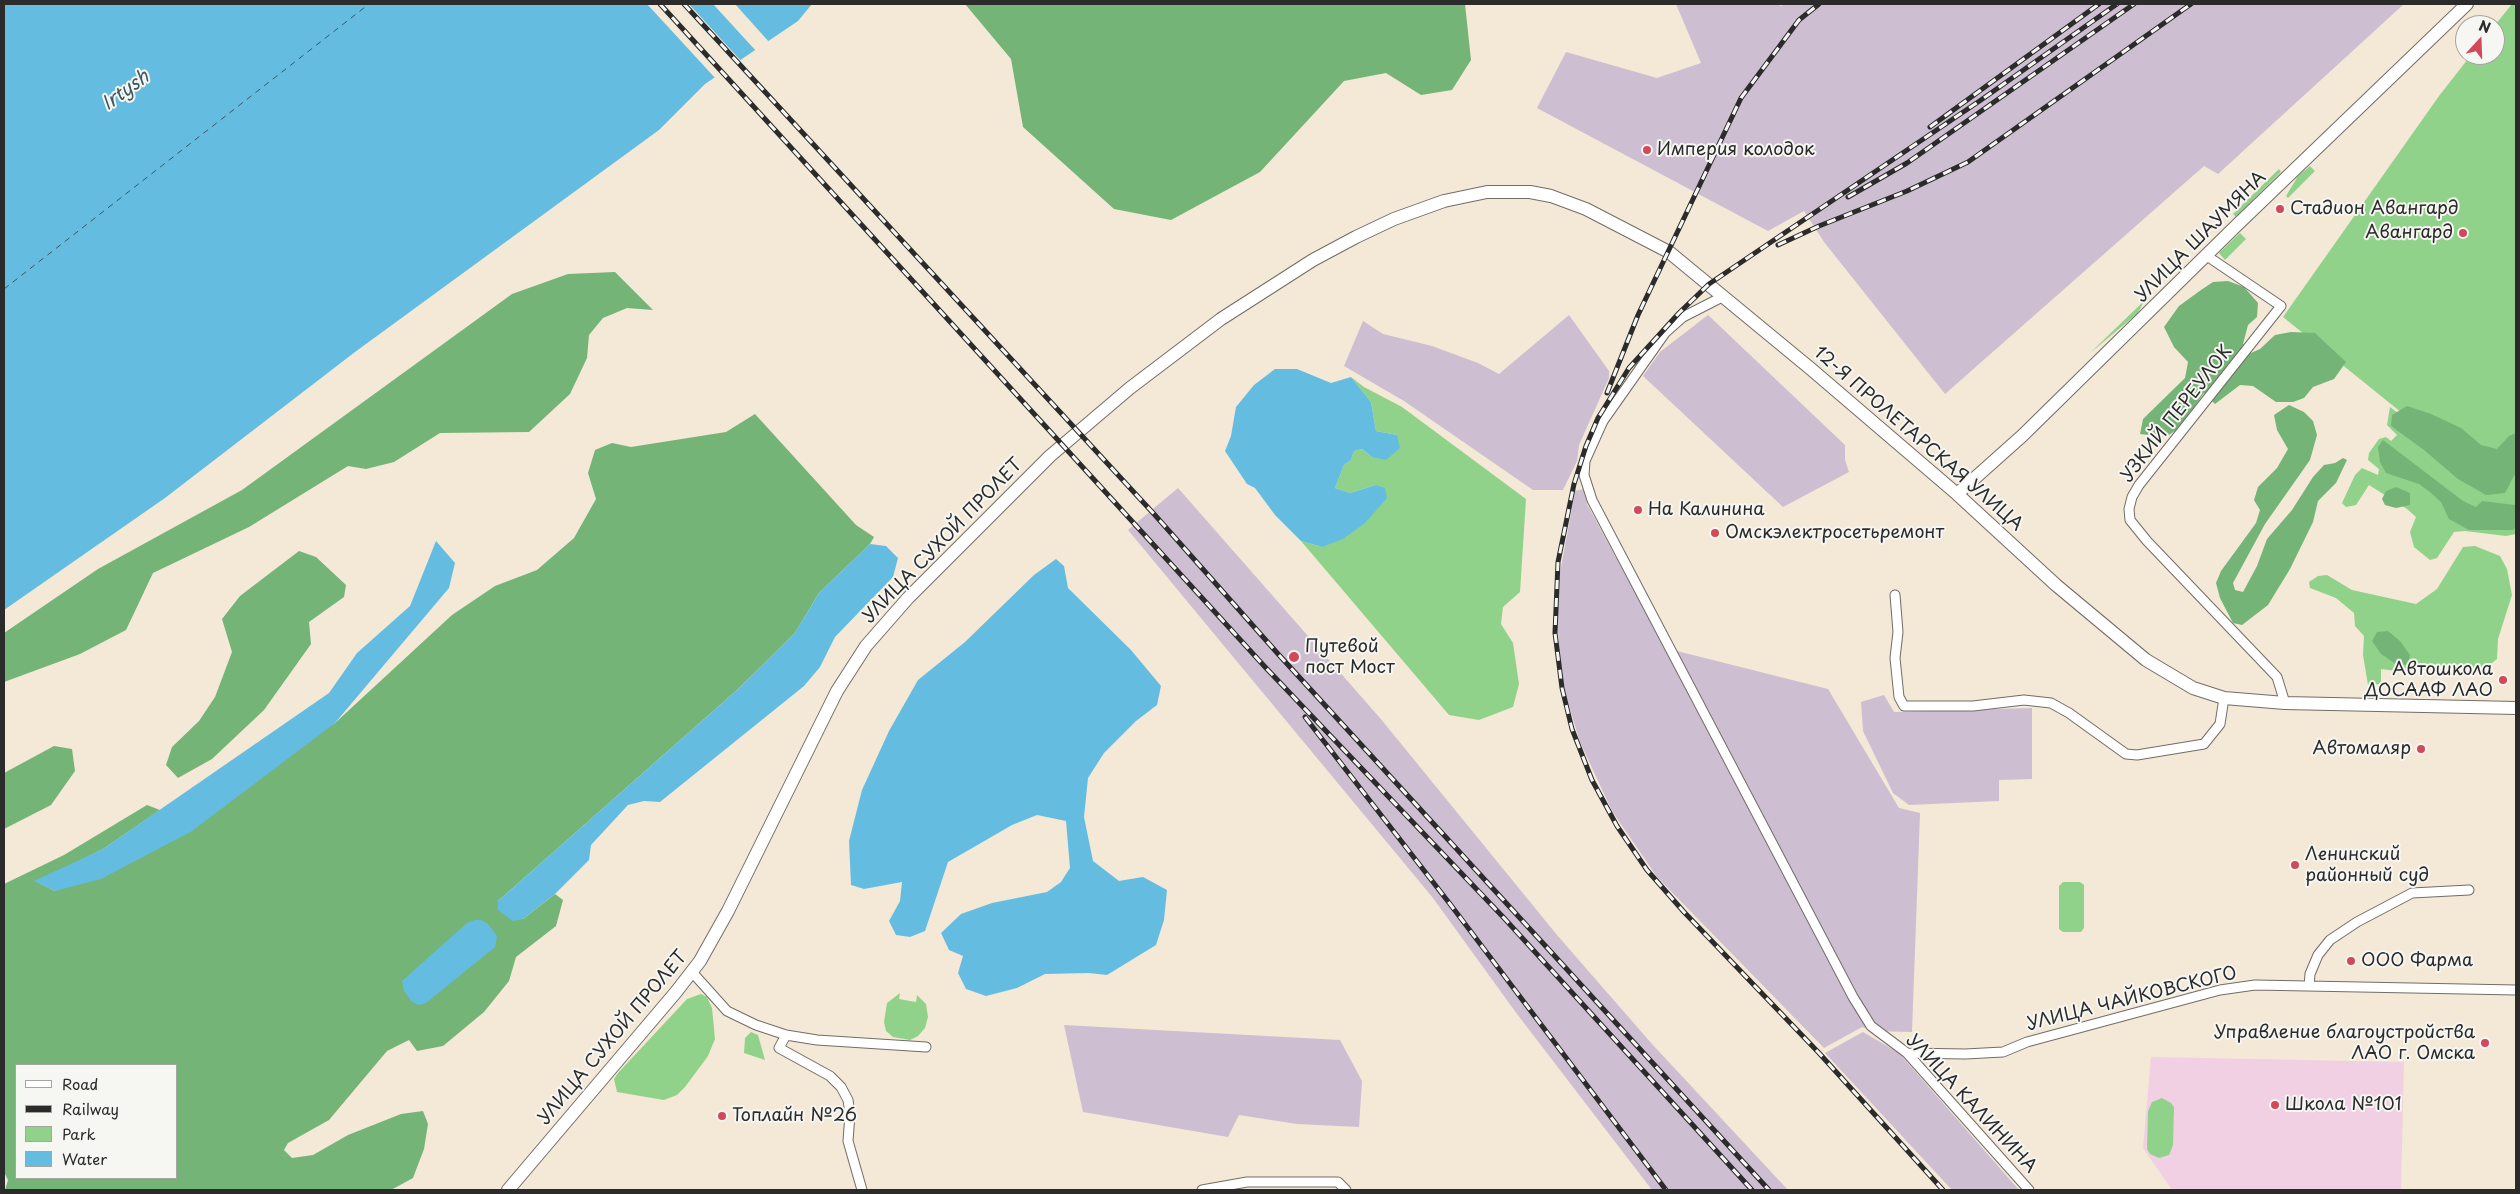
<!DOCTYPE html>
<meta charset="utf-8">
<style>
body{margin:0}
#map{position:relative;width:2520px;height:1194px;overflow:hidden;background:#f4e8d6;font-family:"Playpen Sans",sans-serif}
canvas{display:block}
.frame{position:absolute;inset:0;border:5px solid #2b2b2b;pointer-events:none}
.legend{position:absolute;left:15px;top:1064px;width:162px;height:115px;box-sizing:border-box;background:#f6f6f2;border:1px solid #a5a5a2;margin:0;padding:6px 9px;list-style:none;font-size:15px;color:#2b2b2b}
.legend li{display:flex;align-items:center;gap:10px;height:25px}
.legend b{width:25px;border:1px solid #a5a5a2}
.north{position:absolute;left:2455px;top:15px;width:50px;height:50px;box-sizing:border-box;background:#f6f6f2;border:1px solid #a5a5a2;border-radius:50%;rotate:20deg;font-size:14px;font-weight:700;line-height:20px;text-align:center;color:#2b2b2b}
.north::after{content:'';display:block;margin:auto;width:18px;height:22px;background:#d1495b;clip-path:polygon(50% 0,100% 100%,50% 72%,0 100%)}
</style>
<div id="map">
<canvas width="2520" height="1194"></canvas>
<div class="frame"></div>
<ul class="legend">
<li><b style="height:6px;background:#fff"></b>Road</li>
<li><b style="height:6px;background:#2b2b2b"></b>Railway</li>
<li><b style="height:14px;background:#91d28a"></b>Park</li>
<li><b style="height:14px;background:#64bde1"></b>Water</li>
</ul>
<div class="north">N</div>
</div>
<script>
const ctx = document.querySelector('canvas').getContext('2d');
ctx.lineJoin = 'round';
function fill(path, color) {
  ctx.fillStyle = color;
  ctx.fill(path, 'evenodd');
}
function poly(rows) {
  const path = new Path2D();
  for (const r of rows) {
    path.moveTo(r[0], r[1]);
    for (let i = 2; i < r.length; i += 2) path.lineTo(r[i], r[i + 1]);
  }
  return path;
}
function trace(path, color, width, dash) {
  ctx.strokeStyle = color;
  ctx.lineWidth = width;
  ctx.lineCap = dash ? 'butt' : 'round';
  ctx.setLineDash(dash || []);
  ctx.stroke(path);
}
function write(font, color, halo, rows, align = 'center') {
  ctx.font = font + ' "Playpen Sans",sans-serif';
  ctx.lineWidth = 4;
  ctx.setLineDash([]);
  ctx.textBaseline = 'middle';
  ctx.strokeStyle = halo;
  ctx.fillStyle = color;
  for (const [text, x, y, turn = 0] of rows) {
    ctx.save();
    ctx.translate(x, y);
    ctx.rotate((+turn || 0) * Math.PI / 180);
    ctx.textAlign = isNaN(turn) ? turn : align;
    if (halo) ctx.strokeText(text, 0, 0);
    ctx.fillText(text, 0, 0);
    ctx.restore();
  }
}
fill(poly([
 [2151,1057,2404,1062,2401,1190,2172,1190,2143,1148]
]), '#f1d0e3');
fill(poly([
 [1676,4,1777,4,1781,6,1784,4,2404,4,2218,174,2204,166,1945,394,1824,242,1804,211,1768,231,1537,108,1566,52,1657,78,1701,63],
 [1569,315,1609,371,1609,378,1579,445,1577,461,1563,490,1533,490,1404,401,1344,366,1363,321,1383,334,1432,346,1478,363,1499,374],
 [1708,315,1845,445,1845,460,1849,472,1783,507,1643,376,1660,352],
 [1178,488,1380,718,1557,935,1652,1044,1788,1190,1652,1190,1517,1014,1433,898,1128,530],
 [1584,489,1587,504,1665,648,1828,689,1899,808,1920,813,1912,1032,1874,1031,1862,1027,1824,1048,1657,877,1612,811,1580,742,1562,683,1557,620,1560,573,1575,491],
 [1884,695,1894,712,2032,708,2032,779,1999,780,1999,801,1909,805,1893,793,1863,731,1861,702],
 [1064,1025,1340,1040,1362,1081,1359,1127,1297,1124,1239,1115,1228,1137,1083,1112],
 [1863,1032,1899,1053,2019,1190,1952,1190,1825,1053]
]), '#cebed1');
fill(poly([
 [2512,4,2516,4,2516,534,2506,536,2465,531,2454,532,2437,558,2430,560,2414,547,2410,532,2416,517,2407,509,2369,485,2356,505,2346,507,2342,503,2355,475,2362,468,2378,475,2379,469,2368,460,2369,453,2379,439,2386,437,2391,441,2397,435,2387,425,2390,407,2469,467,2283,317,2439,96,2471,55,2495,55,2495,25],
 [2310,166,2315,171,2288,198,2286,196,2298,176],
 [2279,169,2281,172,2236,217,2233,214],
 [2240,233,2246,239,2225,260,2219,253],
 [2144,301,2138,313,2090,353],
 [1351,377,1364,387,1402,407,1526,499,1520,592,1503,607,1501,624,1513,643,1519,684,1513,707,1479,720,1449,715,1301,541,1322,547,1376,485,1350,493,1335,488,1344,465,1351,460,1354,451,1362,449,1372,457,1397,435,1376,431,1371,402],
 [2475,546,2500,556,2507,569,2512,595,2498,639,2497,659,2488,666,2465,669,2434,665,2416,667,2405,672,2381,669,2381,684,2368,685,2363,655,2364,636,2355,626,2354,613,2336,598,2310,588,2309,582,2318,576,2327,575,2352,590,2416,604,2437,589,2463,547],
 [2063,882,2080,882,2084,885,2084,928,2081,932,2063,932,2059,929,2059,886],
 [900,993,899,999,916,1002,917,995,926,1004,928,1017,925,1028,918,1036,910,1040,893,1037,886,1031,884,1022,887,1003],
 [701,994,707,997,712,1008,715,1039,708,1056,685,1087,677,1095,664,1100,617,1092,614,1079,618,1073,687,999],
 [751,1032,758,1035,765,1060,744,1053,745,1038],
 [2162,1098,2171,1103,2174,1107,2173,1145,2169,1155,2159,1158,2150,1154,2147,1149,2148,1111,2152,1102]
]), '#91d28a');
fill(poly([
 [965,4,1465,4,1471,60,1452,90,1421,95,1386,73,1344,81,1260,172,1171,220,1114,209,1023,127,1011,59],
 [615,272,653,310,627,308,603,318,589,335,587,358,570,394,529,432,440,433,394,462,366,469,348,466,249,527,153,573,126,630,80,654,4,682,4,633,98,569,242,490,512,294,568,274],
 [2228,281,2244,287,2258,303,2257,317,2248,325,2243,344,2251,353,2260,349,2275,335,2291,332,2315,333,2346,362,2334,379,2313,387,2304,398,2293,402,2276,402,2253,386,2240,385,2215,404,2204,393,2179,428,2166,437,2140,434,2143,419,2185,378,2188,362,2174,347,2164,327,2179,306,2201,290,2213,282],
 [2289,405,2304,412,2313,421,2317,435,2310,460,2265,524,2233,583,2235,590,2243,592,2257,566,2267,539,2292,510,2313,477,2324,465,2335,463,2343,458,2347,460,2336,483,2318,501,2313,522,2290,569,2268,605,2242,625,2233,623,2220,598,2216,583,2221,571,2256,523,2260,510,2254,500,2258,487,2277,468,2288,449,2277,430,2274,415],
 [2407,406,2431,414,2461,428,2481,445,2497,449,2509,436,2516,433,2516,472,2505,493,2486,495,2458,479,2424,450,2391,426,2392,415],
 [755,414,856,525,874,537,870,544,819,593,795,633,737,690,498,901,523,919,555,894,563,900,556,926,516,957,509,981,484,1012,443,1046,417,1051,409,1040,387,1051,329,1120,288,1143,284,1150,292,1158,313,1155,348,1135,401,1114,423,1111,428,1124,424,1149,413,1178,391,1190,5,1190,8,1180,4,1172,4,884,64,855,147,805,160,810,103,849,37,882,55,891,335,723,452,615,495,586,537,570,574,538,596,499,588,473,595,450,612,443,631,447,726,432],
 [16,1065,176,1065,176,1178,16,1178],
 [2383,440,2463,501,2476,507,2482,501,2515,505,2516,527,2513,530,2469,530,2449,519,2441,502,2430,492,2419,484,2386,473,2380,462,2378,447],
 [2396,487,2410,493,2410,505,2396,508,2385,505,2382,499,2386,491],
 [299,551,316,557,346,585,344,597,309,622,311,644,264,710,212,759,178,778,166,765,172,747,199,721,215,697,232,652,222,619,240,596],
 [2388,631,2400,641,2410,655,2408,665,2396,664,2381,654,2372,641,2377,632],
 [54,746,72,749,75,771,51,805,4,829,4,773]
]), '#74b476');
fill(poly([
 [4,4,812,4,798,21,705,84,659,130,355,352,165,498,4,610],
 [1275,369,1297,369,1331,383,1351,377,1371,402,1376,431,1397,435,1400,448,1386,460,1372,457,1362,449,1354,451,1351,460,1344,465,1335,488,1350,493,1376,485,1385,488,1387,498,1365,523,1343,539,1322,547,1301,541,1275,515,1255,488,1247,484,1225,451,1231,436,1236,407,1254,385],
 [436,541,455,563,449,588,335,723,192,831,101,879,55,891,34,881,103,849,329,693,357,653,410,606],
 [870,544,886,546,898,558,893,577,835,637,820,667,804,686,660,802,644,801,628,805,591,845,589,860,555,894,523,919,513,921,498,910,498,901,737,690,795,633,819,593],
 [1056,559,1064,566,1068,588,1131,650,1161,686,1157,705,1136,721,1104,753,1088,778,1084,817,1093,861,1119,881,1143,877,1167,890,1164,920,1156,945,1107,975,1089,973,1045,974,1017,988,986,996,966,989,958,973,963,956,949,950,941,933,961,914,992,903,1047,892,1061,882,1070,868,1066,821,1037,815,1012,825,948,862,925,931,910,937,896,935,889,921,900,901,902,882,864,889,851,885,849,841,862,790,889,731,918,680,965,642,1034,575],
 [475,920,481,920,488,924,497,936,495,947,426,1003,419,1005,412,1002,404,991,402,981,467,923]
]), '#64bde1');
fill(poly([
 [647,4,689,4,742,62,716,79],
 [713,4,735,4,770,43,757,52]
]), '#f4e8d6');
trace(poly([
 [4,289,369,4]
]), '#3c5762', 1, [6, 5]);
const minor = poly([
 [2207,256,2281,306,2139,485,2132,497,2129,509,2130,520,2147,541,2277,677,2285,703],
 [1724,296,1683,317,1665,333,1603,421,1585,461,1584,475,1592,500,1853,997,1871,1026,1907,1053,2029,1190],
 [1895,595,1898,632,1895,658,1899,697,1904,706,1973,706,2024,700,2051,703,2069,713,2126,754,2137,755,2204,744,2220,724,2224,698],
 [692,972,727,1011,756,1025,786,1035,817,1040,926,1047],
 [2309,986,2310,974,2318,955,2330,940,2357,922,2412,893,2469,890],
 [786,1035,779,1048,830,1076,841,1087,848,1100,850,1114,848,1141,862,1190],
 [1907,1053,1965,1054,2003,1052,2027,1042,2220,990,2255,985,2516,990],
 [1202,1190,1247,1182,1338,1182,1346,1190]
]);
const secondary = poly([
 [1957,494,2022,436,2237,225,2467,4],
 [508,1190,676,992,700,961,728,911,837,691,866,646,908,598,1050,456,1130,388,1221,319,1313,260,1356,237,1394,219,1444,201,1487,192,1530,192,1551,196,1586,209,1669,252,1811,369,1957,494,2056,585,2146,660,2193,688,2224,698,2285,703,2516,708]
]);
trace(minor, '#716d67', 11);
trace(secondary, '#716d67', 14);
trace(minor, '#fff', 9);
trace(secondary, '#fff', 12);
const rail = poly([
 [660,4,1266,668,1504,918,1752,1190],
 [684,4,1154,514,1279,655,1769,1190],
 [1930,127,2099,4],
 [1848,197,1907,163,2134,4],
 [1778,245,1819,226,1907,191,1968,162,2191,4],
 [1607,393,1638,315,1741,98,1799,20,1819,4],
 [1305,717,1450,904,1666,1190],
 [1943,1190,1819,1053,1684,912,1647,870,1617,826,1592,780,1572,729,1562,688,1555,633,1558,562,1574,484,1586,446,1598,418,1629,368,1679,313,1709,284,1981,100,2117,4]
]);
trace(rail, '#2b2b2b', 5);
trace(rail, '#f6f6f2', 3, [9]);
for (const [x, y, r, color] of [
 [1647,150,5,"#d1495b"],
 [2280,209,5,"#d1495b"],
 [2463,233,5,"#d1495b"],
 [1638,510,5,"#d1495b"],
 [1715,533,5,"#d1495b"],
 [1294,657,6,"#d1495b"],
 [2503,680,5,"#d1495b"],
 [2421,749,5,"#d1495b"],
 [2295,865,5,"#d1495b"],
 [2351,961,5,"#d1495b"],
 [2485,1043,5,"#d1495b"],
 [2275,1105,5,"#d1495b"],
 [722,1116,5,"#d1495b"]
]) {
  const dot = new Path2D();
  dot.arc(x, y, r, 0, 2 * Math.PI);
  ctx.fillStyle = color;
  ctx.fill(dot);
  trace(dot, '#f6f6f2', 2);
}
write('18px', '#2b2b2b', '#f6f6f2', [
 ["Империя колодок",1657,150],
 ["Стадион Авангард",2290,209],
 ["Авангард",2453,233,"right"],
 ["На Калинина",1648,510],
 ["Омскэлектросетьремонт",1725,533],
 ["Путевой",1305,647],
 ["пост Мост",1305,668],
 ["Автошкола",2493,670,"right"],
 ["ДОСААФ ЛАО",2493,691,"right"],
 ["Автомаляр",2411,749,"right"],
 ["Ленинский",2305,855],
 ["районный суд",2305,876],
 ["ООО Фарма",2361,961],
 ["Управление благоустройства",2475,1033,"right"],
 ["ЛАО г. Омска",2475,1054,"right"],
 ["Школа №101",2285,1105],
 ["Топлайн №26",732,1116]
], 'left');
write('18px', '#2b2b2b', '#f6f6f2', [
 ["УЛИЦА ШАУМЯНА",2201,237,-45],
 ["УЗКИЙ ПЕРЕУЛОК",2177,414,-52],
 ["12-Я ПРОЛЕТАРСКАЯ УЛИЦА",1918,439,41],
 ["УЛИЦА СУХОЙ ПРОЛЕТ",943,541,-46],
 ["УЛИЦА ЧАЙКОВСКОГО",2132,999,-14],
 ["УЛИЦА СУХОЙ ПРОЛЕТ",613,1038,-50],
 ["УЛИЦА КАЛИНИНА",1971,1104,47]
]);
write('italic 19px', '#3c5762', '#f6f6f2', [
 ["Irtysh",126,91,-36]
]);
</script>
